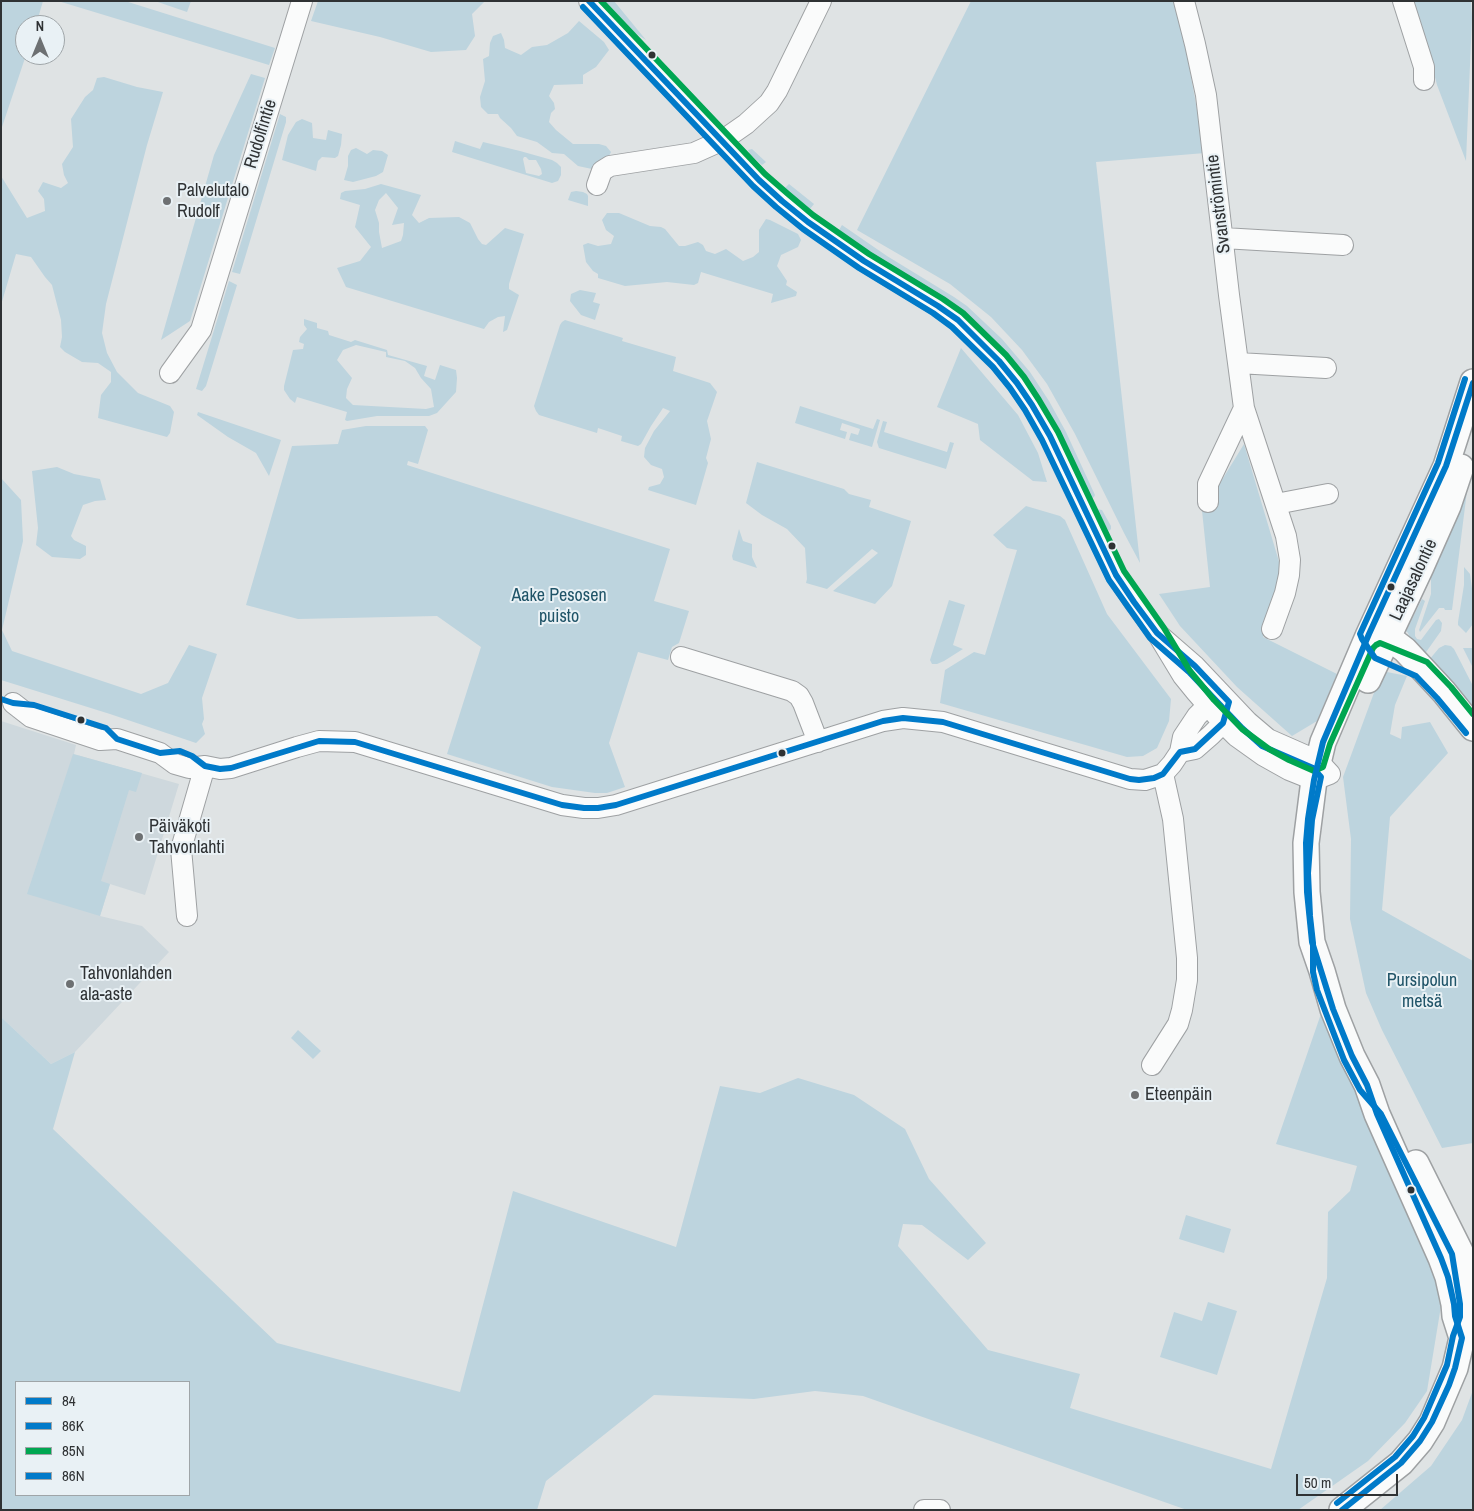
<!DOCTYPE html>
<meta charset="utf-8">
<style>
body{margin:0}
#map{position:relative;width:1474px;height:1511px;overflow:hidden;background:#dfe3e4;font-family:"Archivo Narrow",sans-serif}
canvas{display:block}
.frame{position:absolute;inset:0;border:2px solid #2f3234;pointer-events:none}
.legend{position:absolute;left:15px;top:1381px;width:175px;height:115px;box-sizing:border-box;background:#e9f1f5;border:1px solid #9fa5a8;margin:0;padding:6px 9px;list-style:none;font-size:15px;color:#2f3234}
.legend li{display:flex;align-items:center;gap:10px;height:25px}
.legend b{width:25px;border:1px solid #9fa5a8}
.north{position:absolute;left:15px;top:15px;width:50px;height:50px;box-sizing:border-box;background:#e9f1f5;border:1px solid #9fa5a8;border-radius:50%;rotate:0deg;font-size:14px;font-weight:700;line-height:20px;text-align:center;color:#2f3234}
.north::after{content:'';display:block;margin:auto;width:18px;height:22px;background:#6d7072;clip-path:polygon(50% 0,100% 100%,50% 72%,0 100%)}
.scale{position:absolute;left:1296px;top:1474px;width:102px;height:22px;box-sizing:border-box;border:2px solid #2f3234;border-top:0;padding-left:6px;font-size:15px;line-height:18px;white-space:nowrap;color:#2f3234;-webkit-text-stroke:4px #e9f1f5;paint-order:stroke}
</style>
<div id="map">
<canvas width="1474" height="1511"></canvas>
<div class="frame"></div>
<ul class="legend">
<li><b style="height:6px;background:#007ac9"></b>84</li>
<li><b style="height:6px;background:#007ac9"></b>86K</li>
<li><b style="height:6px;background:#00a651"></b>85N</li>
<li><b style="height:6px;background:#007ac9"></b>86N</li>
</ul>
<div class="north">N</div>
<div class="scale">50 m</div>
</div>
<script>
const ctx = document.querySelector('canvas').getContext('2d');
ctx.lineJoin = 'round';
function fill(path, color) {
  ctx.fillStyle = color;
  ctx.fill(path, 'evenodd');
}
function poly(rows) {
  const path = new Path2D();
  for (const r of rows) {
    path.moveTo(r[0], r[1]);
    for (let i = 2; i < r.length; i += 2) path.lineTo(r[i], r[i + 1]);
  }
  return path;
}
function trace(path, color, width, dash) {
  ctx.strokeStyle = color;
  ctx.lineWidth = width;
  ctx.lineCap = dash ? 'butt' : 'round';
  ctx.setLineDash(dash || []);
  ctx.stroke(path);
}
function write(font, color, halo, rows, align = 'center') {
  ctx.font = font + ' "Archivo Narrow",sans-serif';
  ctx.lineWidth = 4;
  ctx.setLineDash([]);
  ctx.textBaseline = 'middle';
  ctx.strokeStyle = halo;
  ctx.fillStyle = color;
  for (const [text, x, y, turn = 0] of rows) {
    ctx.save();
    ctx.translate(x, y);
    ctx.rotate((+turn || 0) * Math.PI / 180);
    ctx.textAlign = isNaN(turn) ? turn : align;
    if (halo) ctx.strokeText(text, 0, 0);
    ctx.fillText(text, 0, 0);
    ctx.restore();
  }
}
fill(poly([
 [1,721,76,745,74,754,179,784,145,895,110,884,100,916,142,926,169,952,75,1052,51,1064,1,1017]
]), '#ced8dd');
fill(poly([
 [1,1,43,1,36,25,25,25,26,55,1,130],
 [58,1,125,1,275,48,269,65],
 [155,1,191,1,187,12],
 [318,1,485,1,472,14,475,36,466,50,431,52,380,37,311,21],
 [605,1,614,1,646,40,635,33],
 [971,1,1177,1,1205,153,1096,162,1140,563,1124,533,1075,434,1047,384,1022,350,991,317,950,284,857,230],
 [1414,1,1471,1,1472,17,1466,161,1437,85,1423,30],
 [579,21,604,42,609,50,596,67,583,75,583,84,554,85,549,96,554,103,555,109,551,113,549,122,556,130,573,144,599,144,606,146,611,152,609,156,601,159,592,169,578,166,564,154,552,153,537,142,517,136,511,128,500,118,498,114,488,114,481,107,480,97,485,81,483,59,489,56,490,43,493,36,501,33,504,40,505,48,521,55,532,47,547,45,568,33],
 [251,74,265,78,190,321,161,340,214,155],
 [104,77,137,87,163,92,147,145,106,304,102,333,107,353,117,372,138,393,170,406,174,412,170,433,167,437,98,418,101,395,111,382,111,372,98,363,82,362,65,352,60,347,62,337,61,320,52,285,45,277,31,257,16,254,1,305,1,176,27,218,45,211,44,199,38,191,43,182,61,188,68,183,64,175,62,164,73,147,71,119,85,97,93,90,97,78],
 [280,114,286,117,286,122,240,274,232,272],
 [302,119,312,123,313,138,326,140,328,130,342,134,341,145,338,156,335,158,322,157,318,161,316,171,282,160,288,135,296,122],
 [455,141,480,149,483,142,520,151,552,160,557,163,561,167,561,175,558,181,552,183,452,152],
 [524,157,526,157,529,160,536,160,541,169,542,174,539,176,526,173,523,159],
 [356,148,367,154,373,150,382,151,388,155,383,172,376,176,353,182,344,180,348,166,348,156,351,150],
 [752,149,766,162,762,165,750,154,748,150],
 [381,184,421,195,412,215,419,223,429,218,459,217,470,223,478,239,482,244,486,245,505,228,524,234,509,284,509,289,519,295,507,330,503,332,505,316,498,317,489,322,484,329,346,287,337,268,360,261,371,247,355,227,360,205,340,199,341,193,345,191,365,189],
 [386,193,398,208,392,225,404,223,403,235,401,241,382,248,379,232,379,223,375,210,379,200],
 [789,184,814,204,810,209,785,188],
 [576,191,583,192,587,194,588,196,588,206,568,200,571,192],
 [607,213,619,213,650,226,661,227,665,229,679,246,685,246,698,242,703,245,706,251,715,254,726,249,743,261,753,257,759,252,759,230,766,219,770,220,798,234,801,240,798,247,781,255,777,266,787,281,786,285,797,292,796,296,771,303,773,294,701,272,698,283,694,285,667,282,625,286,598,278,598,274,593,271,586,262,583,245,588,243,598,246,611,244,614,236,606,230,602,220],
 [842,225,887,256,954,297,967,306,1002,339,1030,372,1049,401,1066,432,1095,495,1094,497,1091,499,1044,403,1025,376,995,341,965,313,951,301,881,260,839,230],
 [229,281,237,285,206,386,202,391,196,389],
 [580,290,596,293,593,302,600,304,595,320,581,315,570,301,571,294],
 [304,319,317,323,317,328,328,331,329,335,351,342,355,340,387,350,388,355,427,366,424,376,435,380,440,365,456,370,457,378,456,392,437,413,429,416,377,416,347,421,345,420,347,412,297,397,295,403,290,399,284,390,284,386,293,350,303,349,304,344,299,342,300,337,307,329,304,325],
 [356,345,386,352,386,357,405,361,415,368,421,378,431,389,434,407,426,409,353,405,346,398,347,389,352,378,337,360,343,350],
 [565,320,623,338,622,341,676,357,673,371,710,383,717,392,707,421,711,439,706,458,708,463,696,505,648,490,649,487,660,484,664,477,662,469,651,465,644,457,645,448,654,431,670,411,663,408,651,426,641,444,638,446,621,441,622,436,598,428,597,433,539,415,536,411,534,406,560,325,562,322],
 [961,348,1018,415,1038,453,1047,482,1033,481,980,440,978,424,937,407],
 [800,406,873,429,877,419,880,420,872,447,849,440,851,433,858,435,860,429,842,423,840,430,847,432,845,439,795,423],
 [198,412,281,440,269,476,256,453,228,437,197,415],
 [883,421,887,422,884,432,947,452,950,442,954,443,946,469,879,448,877,442],
 [366,426,425,426,428,430,418,464,408,461,407,465,670,549,654,601,689,611,679,643,672,647,668,660,638,652,609,743,625,787,607,793,595,793,552,787,447,754,481,647,437,616,298,619,246,605,292,446,338,444,342,430],
 [1244,444,1280,565,1276,593,1263,637,1337,674,1317,721,1292,736,1237,687,1180,626,1159,594,1210,587,1201,501,1214,493],
 [757,462,844,489,849,494,871,500,869,507,911,521,892,586,875,604,833,591,878,553,872,549,827,589,806,583,807,579,805,548,787,529,762,515,746,503],
 [57,467,74,474,100,479,106,500,95,501,83,505,71,536,74,540,86,546,86,555,80,559,52,557,36,545,38,528,32,471],
 [1,478,21,500,23,541,2,630,12,651,141,694,168,683,189,645,217,654,202,698,204,719,202,724,205,734,196,743,110,714,1,680],
 [1468,483,1452,610,1445,610,1444,608,1439,608,1420,632,1419,630,1431,594,1431,575],
 [1026,506,1060,516,1065,520,1107,614,1171,699,1169,721,1157,748,1143,756,1127,757,940,703,945,670,974,652,985,655,1017,550,1007,548,993,535],
 [1096,509,1102,510,1111,526,1111,529,1109,531,1104,525],
 [739,529,743,541,752,544,752,557,757,568,733,560,732,556],
 [1464,567,1470,574,1473,596,1473,624,1466,633,1458,625,1458,622,1464,585],
 [1422,599,1425,601,1415,629,1415,636,1417,639,1421,640,1436,620,1439,619,1442,623,1441,631,1424,655,1413,645,1408,633,1406,631],
 [949,600,965,605,953,645,963,649,944,661,937,664,932,664,930,660],
 [1445,645,1451,646,1454,649,1473,686,1473,708,1429,660,1439,648],
 [1463,648,1473,648,1473,668],
 [1382,671,1407,676,1395,705,1390,734,1401,739,1402,727,1430,722,1448,753,1390,817,1382,910,1473,961,1473,1143,1442,1148,1382,1030,1366,993,1350,919,1351,839,1343,777],
 [73,754,142,773,136,792,129,790,101,881,110,884,100,916,27,894],
 [1323,1008,1391,1178,1408,1217,1419,1232,1432,1262,1441,1306,1427,1391,1405,1423,1368,1461,1298,1510,1187,1510,863,1396,815,1391,754,1399,654,1395,546,1481,537,1510,1,1510,1,1017,51,1064,75,1052,53,1129,277,1343,460,1392,513,1191,676,1247,720,1086,760,1093,798,1078,854,1095,905,1129,929,1179,986,1243,968,1260,922,1225,903,1224,898,1246,988,1350,1080,1374,1070,1408,1271,1469,1327,1278,1328,1212,1350,1191,1357,1166,1276,1144],
 [16,1382,189,1382,189,1495,16,1495],
 [298,1030,321,1051,313,1059,291,1038],
 [1186,1215,1231,1229,1224,1253,1179,1239],
 [1208,1302,1237,1311,1217,1375,1160,1357,1174,1312,1202,1321],
 [1473,1390,1473,1510,1380,1510,1431,1466,1462,1420]
]), '#bdd4de');
const minor = poly([
 [589,1,759,180,782,201,808,222,864,261,938,306,958,320,999,361,1017,383,1032,405,1050,436,1116,575,1134,602,1157,633,1183,676,1196,692,1223,723,1236,736,1264,756,1289,770,1314,780,1330,774,1318,761,1268,739,1248,722,1195,666,1157,633],
 [1184,1,1195,44,1206,95,1229,295,1244,408,1286,536,1290,560,1289,575,1285,593,1272,629],
 [1403,1,1424,67,1424,80],
 [597,185,602,171,610,166,694,153,723,140,746,124,769,103,777,91,821,1],
 [1223,238,1343,245],
 [1238,363,1326,368],
 [170,373,201,330,302,1],
 [1208,502,1208,484,1244,408],
 [1276,504,1328,494],
 [681,657,792,691,799,696,803,703,818,742],
 [13,703,31,717,100,740,117,739,160,753,175,764,189,768,205,766,220,769,231,768,297,747,319,741,355,742,562,805,584,808,598,808,616,805,883,721,903,718,943,722,1130,779,1145,780,1163,774,1172,764,1180,752,1183,737,1197,716,1207,706,1219,703],
 [1180,752,1195,749,1211,735,1223,723,1226,711],
 [187,916,181,849,205,766],
 [1152,1065,1178,1024,1182,1010,1187,980,1187,958,1173,819,1163,774],
 [924,1510,940,1510]
]);
const major = poly([
 [1372,635,1388,637,1405,650,1444,692,1473,728],
 [1368,680,1421,567,1448,506,1461,467],
 [1462,1338,1455,1316,1454,1304,1448,1277,1441,1258,1377,1114,1367,1085,1352,1056,1333,1009,1322,971,1312,942,1307,892,1306,843,1314,780,1323,742,1369,634,1446,466,1473,382],
 [1342,1510,1401,1463,1420,1441,1432,1422,1455,1368,1462,1338,1469,1319,1469,1296,1460,1251,1416,1163]
]);
trace(minor, '#9ea1a3', 22);
trace(major, '#9ea1a3', 28);
trace(minor, '#fafbfb', 20);
trace(major, '#fafbfb', 25);
trace(poly([
 [1,699,13,703,34,705,106,728,117,739,160,753,180,751,192,756,205,766,220,769,231,768,319,741,355,742,562,805,584,808,598,808,616,805,883,721,903,718,943,722,1130,779,1139,780,1154,778,1163,774,1180,752,1195,749,1223,723,1229,702,1195,666,1157,633,1134,602,1116,575,1050,436,1032,405,1017,383,999,361,958,320,938,306,864,261,808,222,782,201,759,180,589,1]
]), '#007ac9', 6);
trace(poly([
 [583,7,753,186,776,207,803,229,859,268,933,313,952,327,993,367,1010,388,1025,410,1042,440,1109,580,1150,638,1189,672,1242,728,1262,746,1313,768,1321,777,1312,820,1308,873,1310,916,1313,943,1313,972,1317,990,1344,1060,1360,1090,1381,1114,1452,1254,1460,1304,1460,1317,1453,1336,1447,1365,1424,1418,1413,1436,1395,1457,1337,1503]
]), '#007ac9', 6);
trace(poly([
 [601,1,765,174,788,194,813,215,869,254,943,299,963,313,1006,355,1024,377,1039,400,1058,432,1124,571,1164,628,1190,671,1214,700,1242,729,1269,749,1289,760,1314,771,1323,767,1330,744,1373,648,1376,645,1380,643,1427,662,1451,687,1473,714]
]), '#00a651', 6);
trace(poly([
 [1342,1510,1401,1463,1420,1441,1432,1422,1449,1385,1455,1368,1462,1338,1455,1316,1454,1304,1448,1277,1441,1258,1377,1114,1367,1085,1352,1056,1333,1009,1312,942,1307,892,1306,843,1308,819,1314,780,1323,742,1369,634,1446,466,1473,383]
]), '#007ac9', 6);
trace(poly([
 [1465,379,1438,463,1360,634,1362,639,1375,658,1416,676,1437,698,1466,733]
]), '#007ac9', 6);
for (const [x, y, r, color] of [
 [652,55,4.5,"#2f3234"],
 [167,201,5,"#6d7072"],
 [1112,546,4.5,"#2f3234"],
 [1391,587,4.5,"#2f3234"],
 [81,720,4.5,"#2f3234"],
 [782,753,4.5,"#2f3234"],
 [139,837,5,"#6d7072"],
 [70,984,5,"#6d7072"],
 [1135,1095,5,"#6d7072"],
 [1411,1190,4.5,"#2f3234"]
]) {
  const dot = new Path2D();
  dot.arc(x, y, r, 0, 2 * Math.PI);
  ctx.fillStyle = color;
  ctx.fill(dot);
  trace(dot, '#e9f1f5', 2);
}
write('18px', '#2f3234', '#e9f1f5', [
 ["Rudolfintie",261,134,-73],
 ["Svanströmintie",1219,204,-97],
 ["Laajasalontie",1414,580,-65]
]);
write('18px', '#2f3234', '#e9f1f5', [
 ["Palvelutalo",177,191],
 ["Rudolf",177,212],
 ["Päiväkoti",149,827],
 ["Tahvonlahti",149,848],
 ["Tahvonlahden",80,974],
 ["ala-aste",80,995],
 ["Eteenpäin",1145,1095]
], 'left');
write('18px', '#205468', '#e9f1f5', [
 ["Aake Pesosen",559,596],
 ["puisto",559,617],
 ["Pursipolun",1422,981],
 ["metsä",1422,1002]
]);
</script>
